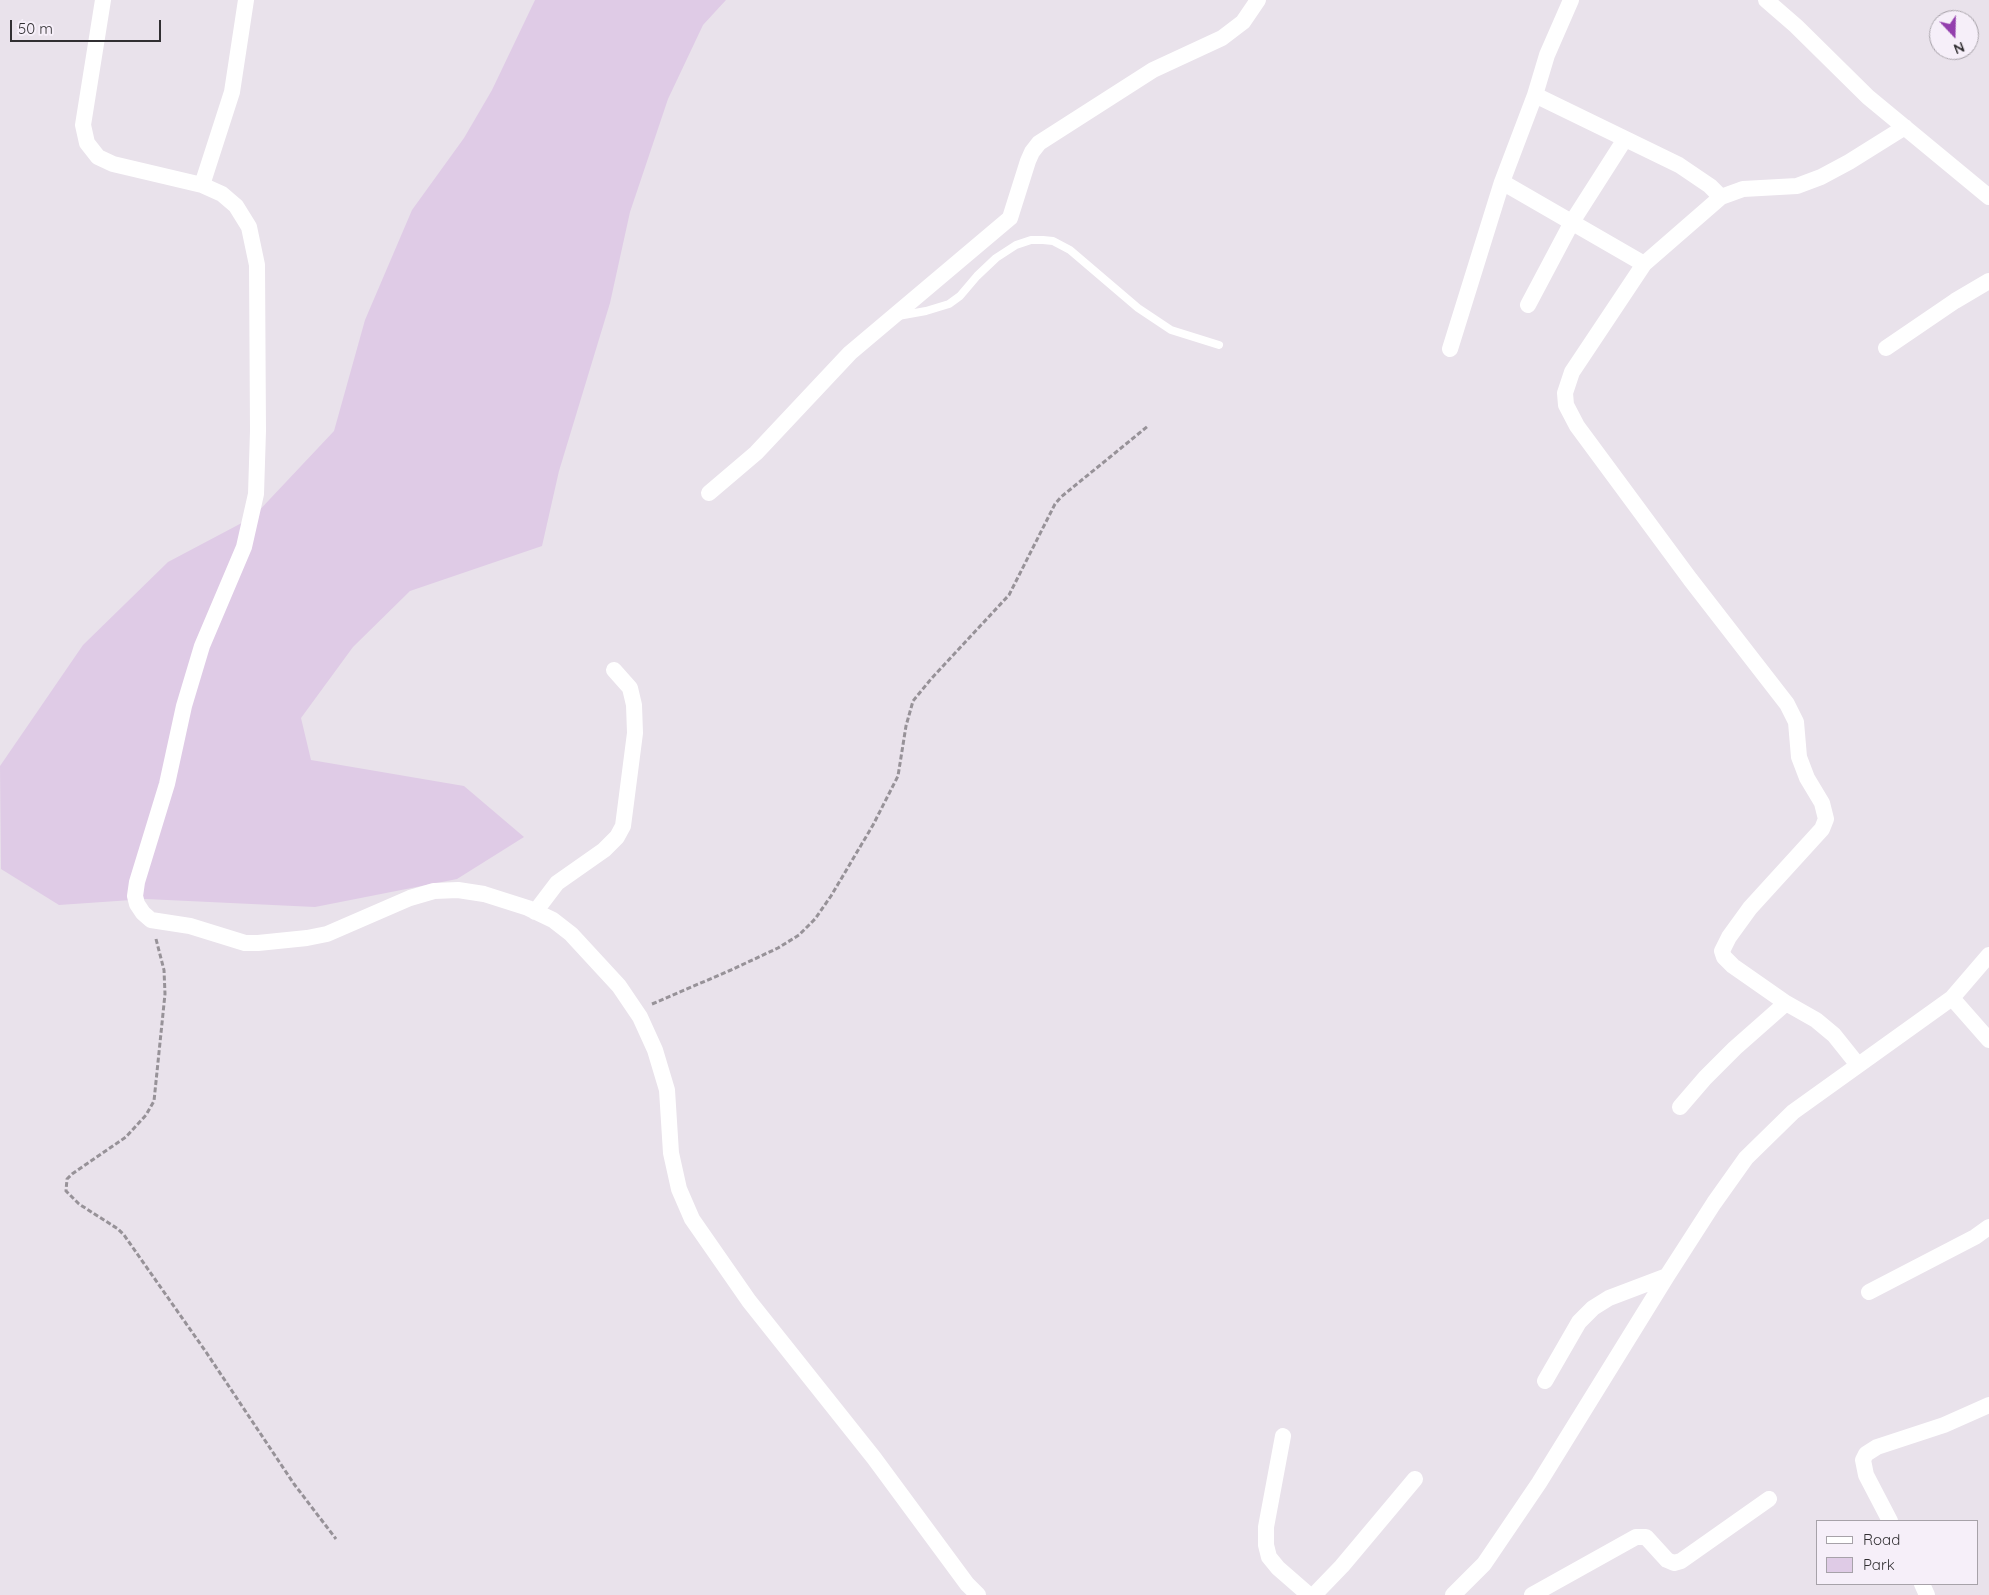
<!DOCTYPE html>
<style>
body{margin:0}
#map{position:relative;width:1989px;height:1595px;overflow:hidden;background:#e9e2eb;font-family:Quicksand,sans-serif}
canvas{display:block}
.legend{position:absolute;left:1816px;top:1520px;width:162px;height:65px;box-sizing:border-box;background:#f6eff9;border:1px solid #a7a2a9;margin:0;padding:6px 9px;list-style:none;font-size:15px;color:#312f32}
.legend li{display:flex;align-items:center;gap:10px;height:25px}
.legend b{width:25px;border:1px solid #a7a2a9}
.north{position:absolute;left:1929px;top:10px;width:50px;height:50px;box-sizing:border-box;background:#f6eff9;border:1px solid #a7a2a9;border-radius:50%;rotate:159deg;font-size:14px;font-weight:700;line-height:20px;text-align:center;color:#312f32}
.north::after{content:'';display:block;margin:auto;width:18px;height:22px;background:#933fad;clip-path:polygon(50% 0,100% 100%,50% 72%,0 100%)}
.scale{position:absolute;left:10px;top:20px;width:151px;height:22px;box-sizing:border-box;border:2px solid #312f32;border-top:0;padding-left:6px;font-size:15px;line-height:18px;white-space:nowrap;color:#312f32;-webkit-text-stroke:4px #f6eff9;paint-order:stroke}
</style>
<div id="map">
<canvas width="1989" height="1595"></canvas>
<ul class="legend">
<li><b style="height:6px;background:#fff"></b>Road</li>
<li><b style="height:14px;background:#dfcbe6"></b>Park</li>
</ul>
<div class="north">N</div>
<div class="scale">50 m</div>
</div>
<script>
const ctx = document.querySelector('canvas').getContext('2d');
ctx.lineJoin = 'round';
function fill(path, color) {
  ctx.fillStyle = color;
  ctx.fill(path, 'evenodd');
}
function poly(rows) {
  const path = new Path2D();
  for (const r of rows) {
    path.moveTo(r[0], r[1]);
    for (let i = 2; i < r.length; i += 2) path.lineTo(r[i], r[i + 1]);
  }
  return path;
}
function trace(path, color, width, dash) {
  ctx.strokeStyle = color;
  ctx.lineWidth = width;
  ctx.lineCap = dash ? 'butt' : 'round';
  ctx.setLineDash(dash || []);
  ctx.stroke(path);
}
fill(poly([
 [535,0,726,0,703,25,668,99,630,212,610,303,559,471,542,546,410,591,353,647,301,718,311,760,464,786,524,837,457,879,315,907,146,899,59,905,1,869,0,766,83,645,168,562,253,517,334,431,365,320,412,210,464,138,492,90]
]), '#dfcbe6');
trace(poly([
 [156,939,164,970,165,994,154,1101,146,1115,126,1137,72,1174,67,1179,66,1191,79,1204,118,1229,124,1235,206,1352,294,1484,336,1539],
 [652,1004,731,970,778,948,799,935,815,919,831,896,873,825,898,776,906,726,913,701,931,679,1009,595,1055,504,1061,497,1148,426]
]), '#979298', 3, [5, 2.5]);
trace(poly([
 [898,316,926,311,949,304,960,296,977,276,996,258,1016,245,1031,240,1043,240,1053,241,1070,250,1138,308,1171,330,1219,345]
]), '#fff', 8);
trace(poly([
 [103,0,83,125,87,143,98,157,113,164,202,185,222,194,236,206,249,227,257,265,258,431,256,494,244,547,202,646,184,706,167,784,137,882,135,896,137,904,143,913,151,920,190,926,245,943,258,943,307,938,327,934,410,898,434,891,458,890,484,894,528,908,553,920,571,934,619,986,640,1017,655,1050,667,1090,671,1153,679,1189,692,1219,749,1301,874,1458,967,1584,978,1595],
 [1766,0,1796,26,1868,97,1989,197],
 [1535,95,1679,165,1710,186,1721,197],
 [1502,182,1644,264],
 [202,185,232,92,246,0],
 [1528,305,1572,222,1625,139],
 [1886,348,1955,301,1989,281],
 [1450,349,1502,182,1535,95,1547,55,1571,0],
 [709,493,756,453,850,353,1010,218,1028,161,1032,152,1039,143,1153,70,1222,38,1243,22,1258,0],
 [535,912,557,883,604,850,617,837,623,826,635,733,634,705,630,688,614,670],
 [1952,998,1989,1040],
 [1858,1065,1834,1035,1816,1020,1786,1003,1733,966,1724,957,1722,951,1729,937,1750,908,1822,829,1826,819,1822,803,1807,778,1799,757,1796,722,1787,704,1690,579,1577,426,1566,405,1565,393,1572,372,1644,264,1721,197,1743,189,1797,186,1821,177,1849,162,1905,127],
 [1680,1107,1705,1078,1735,1048,1786,1003],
 [1869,1292,1975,1237,1989,1227],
 [1545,1381,1579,1322,1593,1308,1609,1298,1667,1276],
 [1283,1436,1266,1527,1266,1545,1269,1557,1278,1568,1309,1595],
 [1890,1521,1866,1475,1863,1460,1866,1454,1877,1447,1944,1425,1989,1405],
 [1922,1584,1927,1595],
 [1314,1595,1342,1566,1415,1479],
 [1453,1595,1484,1564,1539,1483,1667,1276,1714,1203,1746,1158,1793,1112,1952,998,1989,955],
 [1532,1595,1636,1537,1646,1537,1667,1560,1674,1563,1681,1561,1769,1499]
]), '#fff', 16);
</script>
